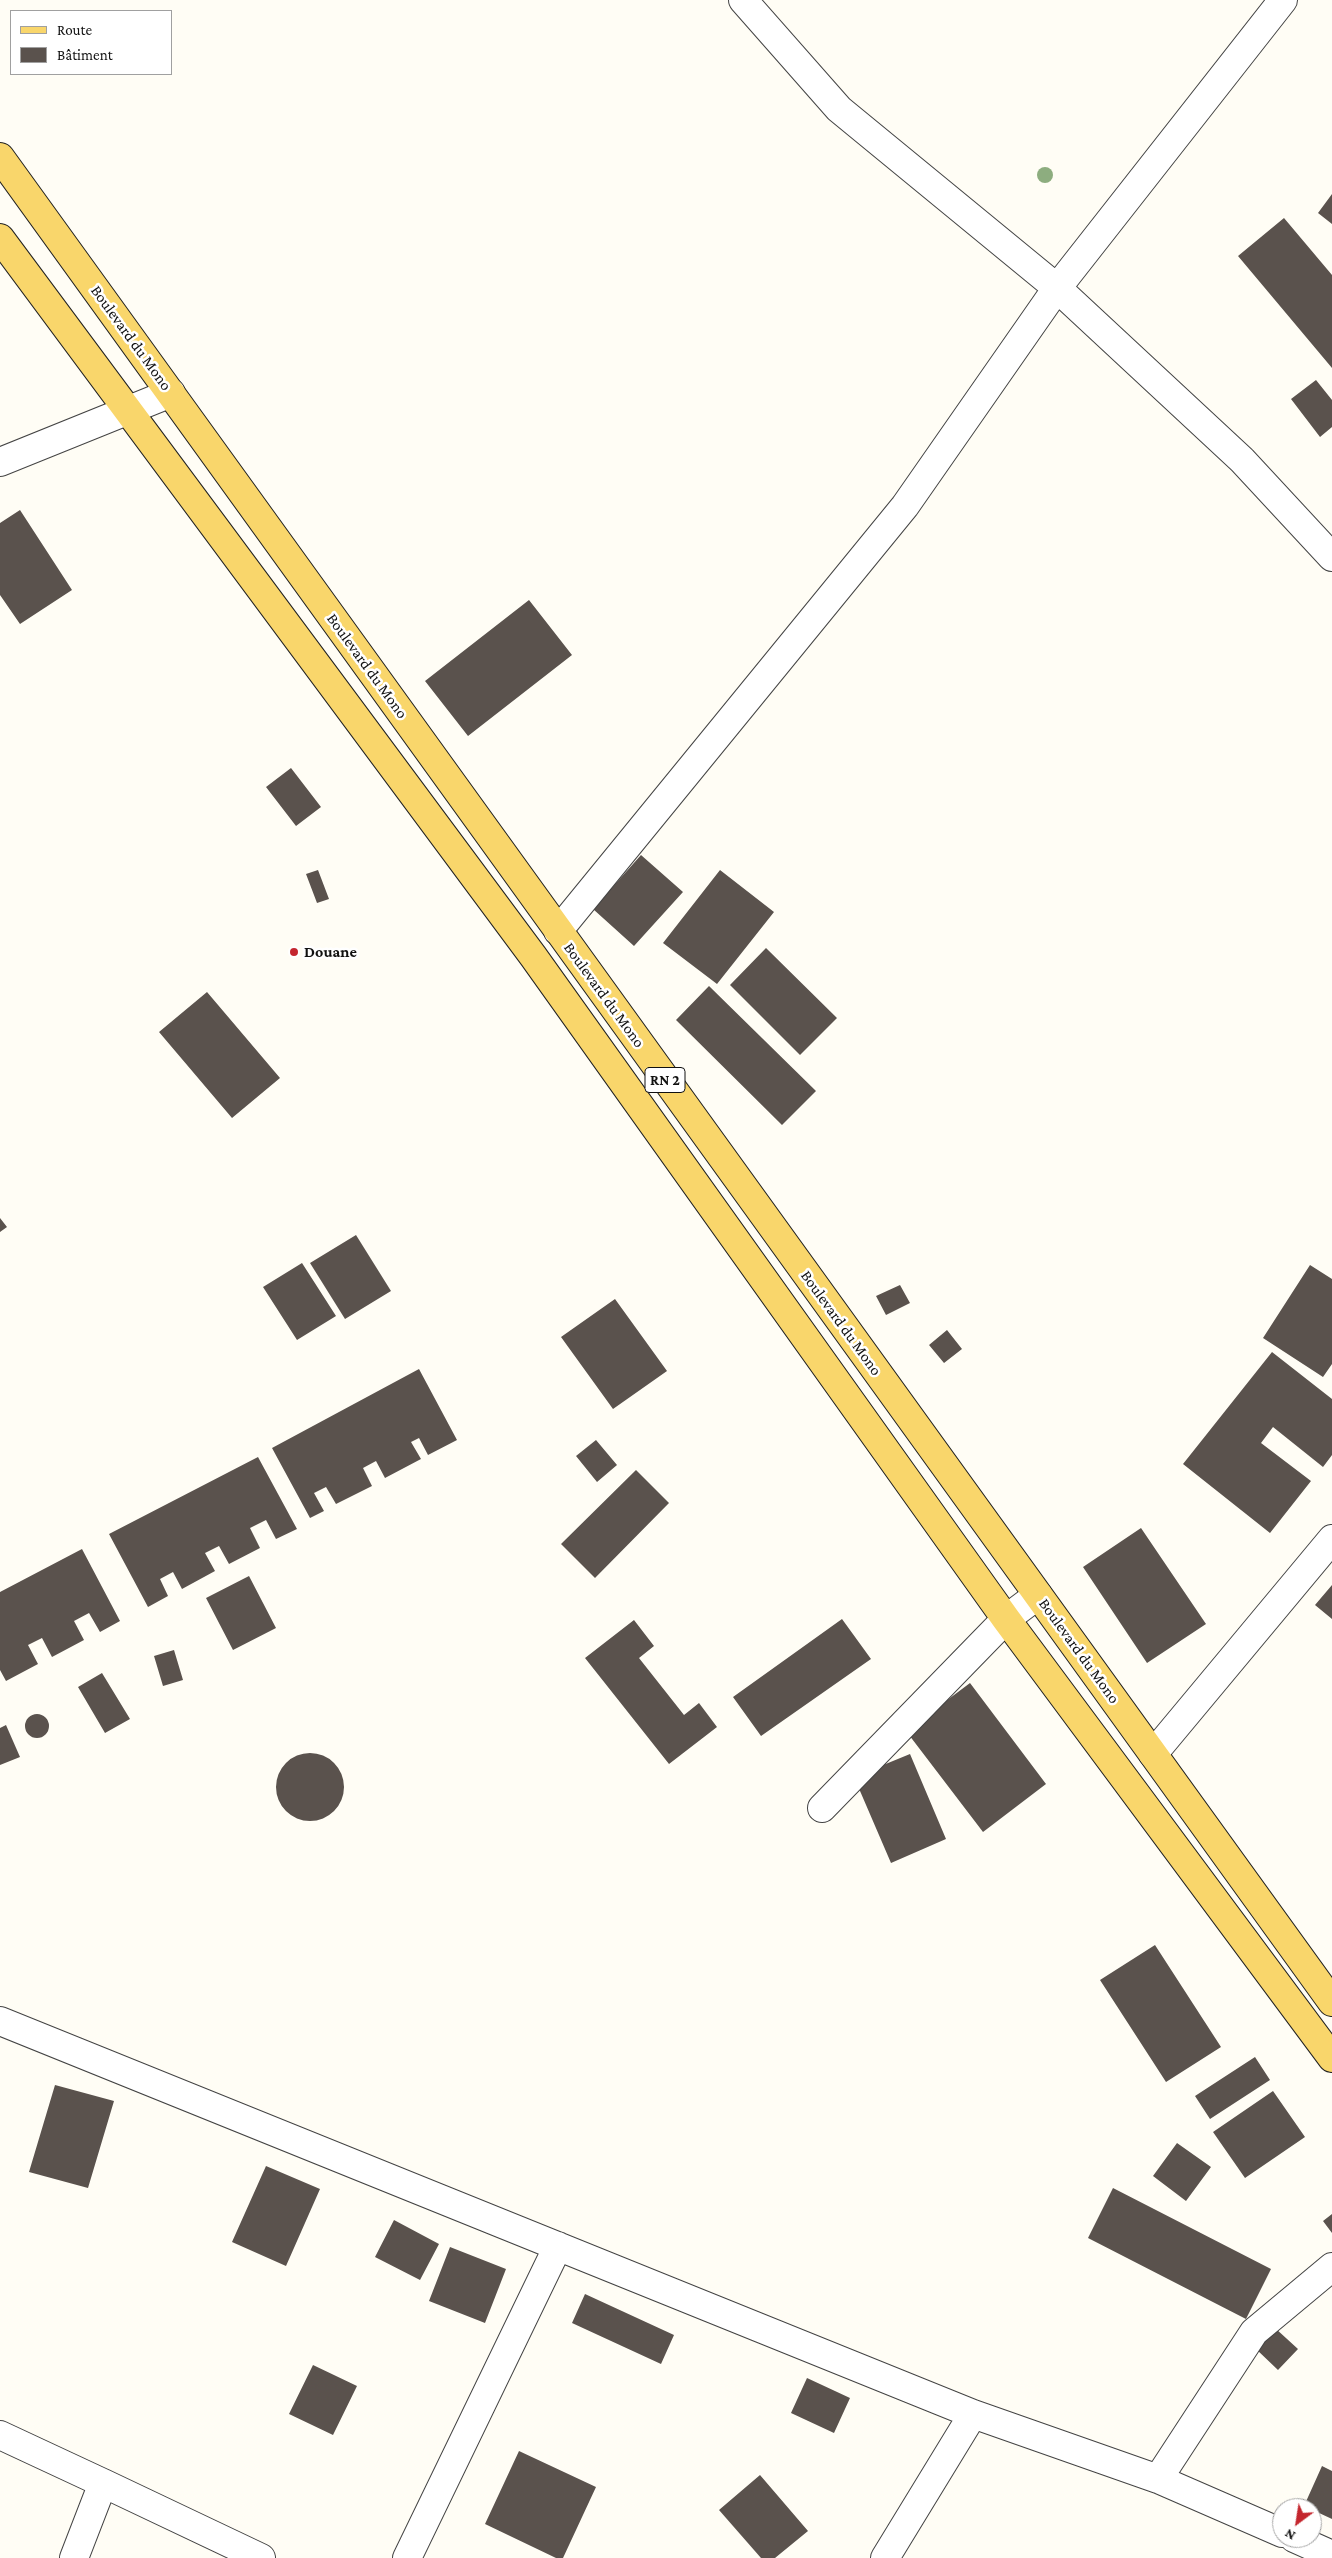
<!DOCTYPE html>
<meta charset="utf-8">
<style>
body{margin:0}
#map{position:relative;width:1332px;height:2558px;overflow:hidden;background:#fffdf5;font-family:"Crimson Pro",serif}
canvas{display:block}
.legend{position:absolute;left:10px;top:10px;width:162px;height:65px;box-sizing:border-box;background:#fff;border:1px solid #a0a0a0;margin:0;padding:6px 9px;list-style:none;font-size:15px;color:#111}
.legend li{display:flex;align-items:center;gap:10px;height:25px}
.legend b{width:25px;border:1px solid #a0a0a0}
.north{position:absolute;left:1272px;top:2498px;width:50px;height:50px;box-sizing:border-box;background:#fff;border:1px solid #a0a0a0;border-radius:50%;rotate:211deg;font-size:14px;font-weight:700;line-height:20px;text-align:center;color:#111}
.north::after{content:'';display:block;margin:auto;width:18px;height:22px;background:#c4262e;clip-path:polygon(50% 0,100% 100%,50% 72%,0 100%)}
</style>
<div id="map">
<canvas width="1332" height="2558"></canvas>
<ul class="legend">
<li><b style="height:6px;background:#f9d66b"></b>Route</li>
<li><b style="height:14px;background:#5a524d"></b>Bâtiment</li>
</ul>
<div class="north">N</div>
</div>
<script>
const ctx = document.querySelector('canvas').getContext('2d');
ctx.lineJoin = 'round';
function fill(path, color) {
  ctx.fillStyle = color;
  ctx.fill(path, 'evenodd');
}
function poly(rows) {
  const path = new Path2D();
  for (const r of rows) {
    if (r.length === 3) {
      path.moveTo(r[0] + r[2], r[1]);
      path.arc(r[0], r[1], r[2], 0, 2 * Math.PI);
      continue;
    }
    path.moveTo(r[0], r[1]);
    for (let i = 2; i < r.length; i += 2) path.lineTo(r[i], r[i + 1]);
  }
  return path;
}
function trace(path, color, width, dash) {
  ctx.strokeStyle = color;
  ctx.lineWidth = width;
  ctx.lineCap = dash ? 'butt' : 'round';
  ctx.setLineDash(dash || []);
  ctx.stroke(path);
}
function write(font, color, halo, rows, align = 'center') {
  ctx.font = font + ' "Crimson Pro",serif';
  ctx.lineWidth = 5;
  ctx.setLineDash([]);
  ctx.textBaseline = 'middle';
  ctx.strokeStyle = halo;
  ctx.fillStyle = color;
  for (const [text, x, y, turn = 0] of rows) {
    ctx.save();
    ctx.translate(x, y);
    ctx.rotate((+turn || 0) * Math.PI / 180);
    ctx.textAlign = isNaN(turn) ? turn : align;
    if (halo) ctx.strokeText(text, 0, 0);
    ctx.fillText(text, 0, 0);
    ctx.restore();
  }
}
fill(poly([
 [1332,194,1332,224,1318,213],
 [1284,218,1332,275,1332,368,1238,256],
 [1316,380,1332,400,1332,427,1320,437,1291,399],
 [20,510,72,590,20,624,0,595,0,523],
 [529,600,572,655,468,736,425,681],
 [291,768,321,807,296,826,266,787],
 [641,855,683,892,634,946,593,909],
 [318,870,329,899,317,903,306,874],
 [720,870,774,912,717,984,663,943],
 [766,948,837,1018,800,1055,730,985],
 [709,986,816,1091,782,1125,676,1020],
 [207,992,280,1078,232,1118,159,1032],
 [0,1218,7,1227,0,1232],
 [356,1235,391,1291,345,1319,310,1263],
 [302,1263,336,1316,297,1340,263,1287],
 [1310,1265,1332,1279,1332,1364,1323,1377,1263,1338],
 [900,1285,910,1303,886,1315,876,1296],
 [615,1299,667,1371,613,1409,561,1337],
 [947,1330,962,1349,944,1363,929,1345],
 [1272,1352,1332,1399,1332,1455,1323,1467,1273,1427,1261,1443,1311,1481,1270,1533,1183,1464],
 [419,1369,457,1440,428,1455,419,1438,411,1442,421,1459,385,1478,376,1461,363,1468,372,1486,336,1504,326,1487,314,1493,324,1511,310,1518,272,1448],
 [596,1440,617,1465,597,1482,576,1456],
 [258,1457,297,1529,276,1539,266,1520,250,1528,260,1548,229,1564,219,1546,205,1553,215,1571,182,1589,173,1572,160,1579,168,1596,148,1607,109,1534],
 [636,1470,669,1503,595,1578,561,1544],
 [1141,1528,1206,1624,1147,1663,1083,1567],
 [82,1549,120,1621,100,1632,89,1613,74,1621,84,1640,52,1657,42,1638,28,1645,38,1664,6,1681,0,1670,0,1592],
 [249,1576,276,1628,233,1650,206,1598],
 [1332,1585,1332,1619,1315,1605],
 [842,1619,871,1659,761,1736,733,1697],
 [634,1620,654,1646,639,1658,684,1715,699,1703,717,1727,669,1764,585,1658],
 [174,1650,183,1680,163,1686,154,1656],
 [102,1673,130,1719,105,1733,78,1687],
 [970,1683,1046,1784,983,1832,906,1731],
 [37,1726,12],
 [6,1725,20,1757,0,1765,0,1728],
 [310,1787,34],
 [910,1754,946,1839,891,1863,854,1777],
 [1155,1945,1221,2047,1166,2082,1100,1980],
 [1255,2057,1270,2080,1210,2119,1195,2096],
 [55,2085,114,2101,88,2188,29,2172],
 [1273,2091,1305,2137,1245,2178,1213,2132],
 [1177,2143,1211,2167,1186,2201,1153,2176],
 [266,2166,320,2189,286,2266,232,2242],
 [1113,2188,1271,2269,1246,2319,1088,2238],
 [1332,2214,1332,2233,1323,2221],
 [394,2220,439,2244,420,2280,375,2257],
 [450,2247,506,2269,485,2323,429,2301],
 [585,2294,674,2335,661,2364,572,2323],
 [1275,2328,1298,2349,1278,2370,1256,2349],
 [313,2365,357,2386,333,2435,289,2414],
 [807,2378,850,2398,834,2433,791,2413],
 [519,2451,596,2487,563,2558,556,2558,485,2524],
 [1322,2466,1332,2471,1332,2519,1304,2506],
 [760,2475,808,2531,775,2558,761,2558,719,2510]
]), '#5a524d');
const minor = poly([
 [743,0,839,109,1057,288,1242,460,1332,557],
 [0,462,171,393],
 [558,931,905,506,1057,288,1283,0],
 [1153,1754,1332,1539],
 [822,1808,1006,1619,1038,1595],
 [0,2021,973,2414,1158,2479,1282,2533],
 [0,2435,103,2483],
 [1158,2479,1254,2332,1332,2267],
 [1294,2538,1332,2555],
 [74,2558,103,2483,261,2558],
 [407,2558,558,2246],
 [885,2558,973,2414]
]);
const major = poly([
 [0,157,1332,2002],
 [0,238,533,956,1006,1619,1332,2058]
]);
trace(minor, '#444', 30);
trace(major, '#222', 30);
trace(minor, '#fff', 28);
trace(major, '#f9d66b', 28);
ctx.fillStyle = '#8dad7f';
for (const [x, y] of [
 [1045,175]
]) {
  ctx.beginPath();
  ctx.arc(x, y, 8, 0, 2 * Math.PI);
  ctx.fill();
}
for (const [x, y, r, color] of [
 [294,952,5,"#c4262e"]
]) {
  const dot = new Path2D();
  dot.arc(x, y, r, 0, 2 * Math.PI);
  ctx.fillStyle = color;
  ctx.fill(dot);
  trace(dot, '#fff', 2);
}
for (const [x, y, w] of [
 [665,1080,40]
]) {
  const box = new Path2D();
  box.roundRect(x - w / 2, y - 12.5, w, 25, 4);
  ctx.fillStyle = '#fff';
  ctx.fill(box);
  trace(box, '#111', 1);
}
write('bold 15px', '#111', null, [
 ["RN 2",665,1080]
]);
write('16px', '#111', '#fff', [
 ["Boulevard du Mono",131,338,54],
 ["Boulevard du Mono",367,666,54],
 ["Boulevard du Mono",604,995,54],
 ["Boulevard du Mono",841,1323,54],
 ["Boulevard du Mono",1079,1651,54]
]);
write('bold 16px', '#111', '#fff', [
 ["Douane",304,952]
], 'left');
</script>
